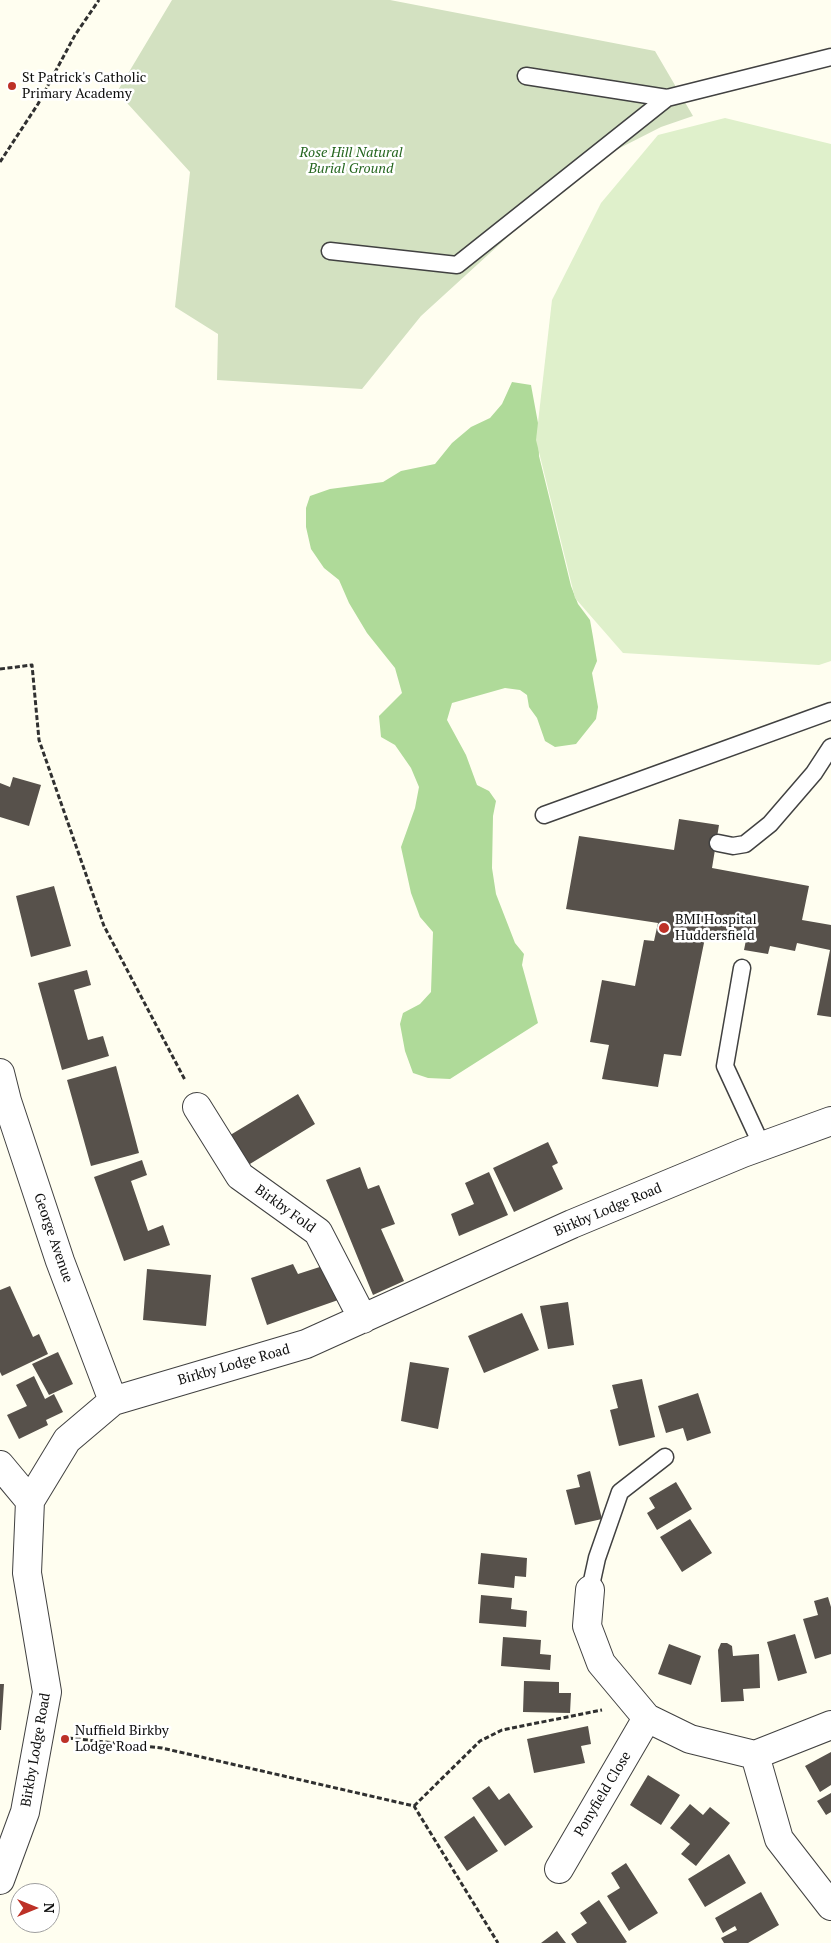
<!DOCTYPE html>
<style>
body{margin:0}
#map{position:relative;width:831px;height:1943px;overflow:hidden;background:#fffef0;font-family:"PT Serif",serif}
canvas{display:block}
.north{position:absolute;left:10px;top:1883px;width:50px;height:50px;box-sizing:border-box;background:#fff;border:1px solid #9f9f9f;border-radius:50%;rotate:90deg;font-size:14px;font-weight:700;line-height:20px;text-align:center;color:#0e0e0e}
.north::after{content:'';display:block;margin:auto;width:18px;height:22px;background:#bd3127;clip-path:polygon(50% 0,100% 100%,50% 72%,0 100%)}
</style>
<div id="map">
<canvas width="831" height="1943"></canvas>
<div class="north">N</div>
</div>
<script>
const ctx = document.querySelector('canvas').getContext('2d');
ctx.lineJoin = 'round';
function fill(path, color) {
  ctx.fillStyle = color;
  ctx.fill(path, 'evenodd');
}
function poly(rows) {
  const path = new Path2D();
  for (const r of rows) {
    path.moveTo(r[0], r[1]);
    for (let i = 2; i < r.length; i += 2) path.lineTo(r[i], r[i + 1]);
  }
  return path;
}
function trace(path, color, width, dash) {
  ctx.strokeStyle = color;
  ctx.lineWidth = width;
  ctx.lineCap = dash ? 'butt' : 'round';
  ctx.setLineDash(dash || []);
  ctx.stroke(path);
}
function write(font, color, halo, rows, align = 'center') {
  ctx.font = font + ' "PT Serif",serif';
  ctx.lineWidth = 5;
  ctx.setLineDash([]);
  ctx.textBaseline = 'middle';
  ctx.strokeStyle = halo;
  ctx.fillStyle = color;
  for (const [text, x, y, turn = 0] of rows) {
    ctx.save();
    ctx.translate(x, y);
    ctx.rotate((+turn || 0) * Math.PI / 180);
    ctx.textAlign = isNaN(turn) ? turn : align;
    if (halo) ctx.strokeText(text, 0, 0);
    ctx.fillText(text, 0, 0);
    ctx.restore();
  }
}
fill(poly([
 [512,382,531,385,538,423,539,456,571,586,578,604,590,620,593,637,597,661,592,673,598,707,596,719,576,744,555,747,545,741,537,718,529,707,527,695,520,690,505,688,452,703,447,720,466,755,477,785,489,791,496,801,493,816,492,868,496,894,515,943,524,954,522,965,538,1023,450,1079,428,1078,413,1073,405,1051,400,1024,403,1013,420,1004,431,992,433,932,420,917,411,893,401,847,415,808,419,787,411,768,395,745,381,737,379,716,402,693,395,668,367,633,349,603,339,580,324,568,311,549,306,527,306,508,310,496,330,489,383,482,401,471,435,464,452,443,471,427,490,418,502,404]
]), '#afda99');
fill(poly([
 [172,0,390,0,655,51,693,116,661,127,606,155,535,212,421,316,362,389,217,380,218,334,175,307,190,172,117,92]
]), '#d3e1c1');
fill(poly([
 [725,118,831,144,831,661,819,665,623,653,575,598,536,440,552,300,601,203,658,135]
]), '#dff0cb');
fill(poly([
 [13,777,41,785,29,826,0,817,0,783,10,787],
 [679,819,719,825,712,868,809,886,802,920,831,925,831,1017,817,1015,830,950,797,943,795,951,770,946,768,954,744,950,746,940,706,933,681,1056,664,1054,658,1087,602,1079,609,1045,590,1042,602,980,635,986,644,940,654,941,658,923,566,909,579,836,674,850],
 [54,886,71,946,31,957,16,896],
 [87,970,91,985,74,990,88,1040,103,1036,109,1056,62,1070,38,983],
 [116,1066,139,1153,91,1166,67,1080],
 [298,1094,315,1124,245,1167,227,1137],
 [548,1142,558,1163,552,1166,563,1189,514,1212,493,1168],
 [142,1160,147,1175,131,1181,148,1231,163,1225,170,1245,124,1261,94,1177],
 [360,1167,368,1189,379,1185,395,1224,381,1229,404,1281,373,1295,326,1180],
 [489,1172,508,1215,459,1236,451,1214,474,1204,465,1183],
 [293,1264,298,1274,329,1264,341,1299,267,1325,251,1278],
 [147,1269,211,1275,206,1326,143,1320],
 [10,1286,33,1337,39,1334,48,1354,2,1376,0,1372,0,1290],
 [568,1302,574,1345,548,1349,540,1306],
 [522,1313,539,1350,484,1373,468,1336],
 [58,1352,73,1384,49,1395,32,1364],
 [410,1362,449,1368,438,1429,401,1421],
 [34,1376,45,1399,54,1394,63,1412,46,1420,48,1425,19,1439,7,1415,27,1406,16,1385],
 [642,1379,655,1437,619,1446,610,1410,618,1408,612,1385],
 [698,1393,711,1433,687,1441,683,1428,666,1433,658,1406],
 [590,1471,602,1519,575,1525,566,1490,580,1487,577,1475],
 [676,1482,692,1509,657,1530,647,1513,655,1508,649,1498],
 [690,1519,712,1553,682,1572,660,1537],
 [481,1553,527,1558,526,1577,515,1576,514,1588,478,1584],
 [481,1595,512,1598,511,1609,527,1611,526,1627,479,1623],
 [828,1597,831,1607,831,1654,815,1659,803,1619,818,1615,814,1601],
 [795,1634,807,1673,778,1681,767,1642],
 [503,1637,541,1640,540,1654,551,1655,550,1670,501,1666],
 [721,1643,727,1643,732,1646,733,1656,759,1654,760,1688,743,1689,744,1701,721,1702,718,1650],
 [669,1644,701,1656,691,1685,658,1674],
 [524,1681,559,1682,559,1693,571,1693,570,1713,523,1712],
 [0,1684,4,1684,1,1730,0,1730],
 [588,1726,591,1744,581,1746,585,1763,534,1773,527,1739],
 [831,1752,831,1785,820,1792,805,1766],
 [648,1775,680,1795,661,1825,630,1805],
 [489,1786,499,1800,509,1793,533,1827,505,1846,472,1798],
 [831,1793,831,1812,826,1815,817,1801],
 [690,1804,703,1815,710,1807,730,1823,696,1866,681,1854,690,1844,670,1828],
 [474,1816,498,1851,467,1871,444,1837],
 [729,1854,746,1883,705,1907,688,1879],
 [626,1863,658,1913,629,1931,607,1896,620,1888,611,1873],
 [761,1892,779,1925,748,1943,724,1943,721,1938,737,1930,735,1926,723,1933,715,1918],
 [599,1900,627,1942,625,1943,577,1943,571,1934,587,1923,580,1913],
 [557,1931,566,1943,541,1943]
]), '#57514b');
const lane = poly([
 [526,76,667,98],
 [330,251,457,265,667,98,831,57],
 [544,815,831,711],
 [718,843,733,846,745,844,770,824,814,773,831,747],
 [742,968,725,1066,762,1146],
 [590,1590,597,1558,620,1492,665,1457]
]);
const street = poly([
 [0,1073,7,1101,60,1261,113,1401],
 [197,1107,240,1176,318,1232,363,1319],
 [0,1465,30,1501],
 [590,1590,587,1626,601,1663,647,1718,690,1739,755,1755,831,1725],
 [755,1755,779,1839,831,1906],
 [559,1869,647,1718],
 [0,1880,25,1812,47,1692,27,1573,30,1501,67,1440,113,1401,306,1344,572,1224,743,1153,831,1121]
]);
trace(lane, '#414141', 19);
trace(street, '#414141', 30);
trace(poly([
 [0,162,38,104,75,35,99,0],
 [0,669,32,665,39,740,104,926,185,1080],
 [68,1738,162,1748,414,1806,498,1943],
 [414,1806,480,1741,502,1730,602,1710]
]), '#303030', 3, [5, 2.5]);
trace(lane, '#fff', 16);
trace(street, '#fff', 28);
for (const [x, y, r, color] of [
 [12,86,5,"#bd3127"],
 [664,928,6,"#bd3127"],
 [65,1739,5,"#bd3127"]
]) {
  const dot = new Path2D();
  dot.arc(x, y, r, 0, 2 * Math.PI);
  ctx.fillStyle = color;
  ctx.fill(dot);
  trace(dot, '#fff', 2);
}
write('14px', '#0e0e0e', '#fff', [
 ["St Patrick's Catholic",22,78],
 ["Primary Academy",22,94],
 ["BMI Hospital",675,920],
 ["Huddersfield",675,936],
 ["Nuffield Birkby",75,1731],
 ["Lodge Road",75,1747]
], 'left');
write('italic 14px', '#25661f', '#fff', [
 ["Rose Hill Natural",351,153],
 ["Burial Ground",351,169]
]);
write('14px', '#0e0e0e', '#fff', [
 ["Birkby Fold",285,1209,36],
 ["Birkby Lodge Road",608,1210,-23],
 ["George Avenue",53,1238,71],
 ["Birkby Lodge Road",234,1365,-16],
 ["Birkby Lodge Road",36,1750,-80],
 ["Ponyfield Close",603,1794,-59]
]);
</script>
